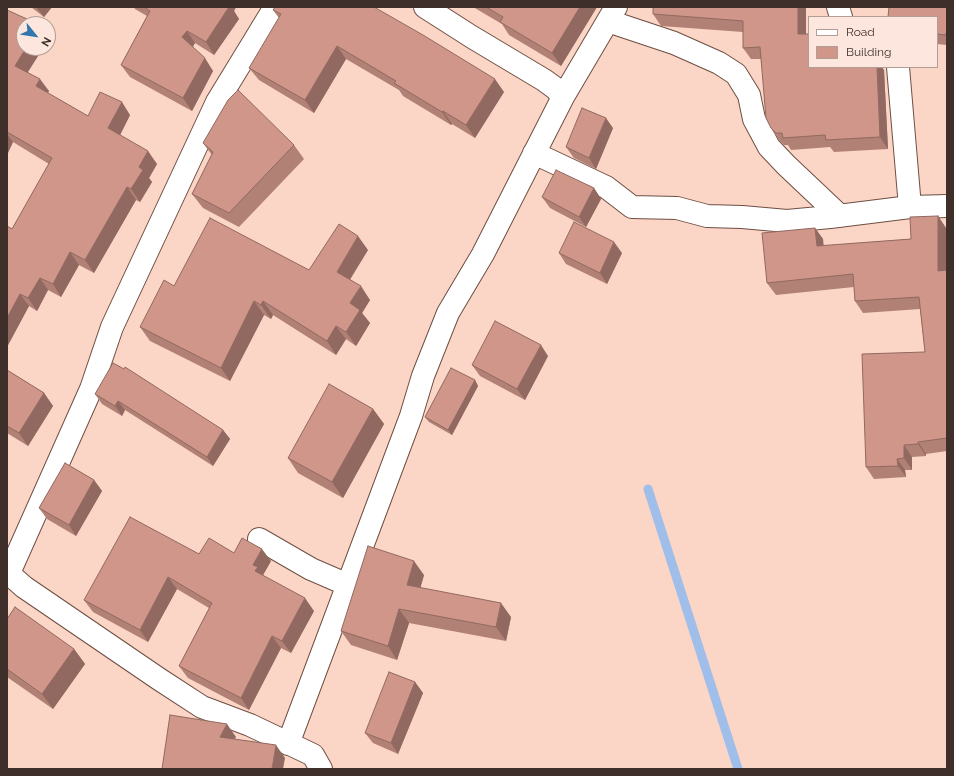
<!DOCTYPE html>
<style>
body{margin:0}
#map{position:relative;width:954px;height:776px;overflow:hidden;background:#fbd5c6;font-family:Raleway,sans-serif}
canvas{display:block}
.frame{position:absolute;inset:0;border:8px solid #3e2f2a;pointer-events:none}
.legend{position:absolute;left:808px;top:16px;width:130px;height:52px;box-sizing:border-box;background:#fde6dd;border:1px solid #b19d95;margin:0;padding:5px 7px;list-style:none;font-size:12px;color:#3e2f2a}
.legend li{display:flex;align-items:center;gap:8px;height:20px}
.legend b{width:20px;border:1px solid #b19d95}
.north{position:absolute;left:16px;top:16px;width:40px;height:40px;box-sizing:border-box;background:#fde6dd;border:1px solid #b19d95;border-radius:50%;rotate:120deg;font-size:11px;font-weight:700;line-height:16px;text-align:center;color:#3e2f2a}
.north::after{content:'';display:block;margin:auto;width:14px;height:18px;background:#3177ac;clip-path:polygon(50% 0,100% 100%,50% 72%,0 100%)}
</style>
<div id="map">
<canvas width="954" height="776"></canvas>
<div class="frame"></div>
<ul class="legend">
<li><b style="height:5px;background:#fff"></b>Road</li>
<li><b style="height:11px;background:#cf9689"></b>Building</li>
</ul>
<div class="north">N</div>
</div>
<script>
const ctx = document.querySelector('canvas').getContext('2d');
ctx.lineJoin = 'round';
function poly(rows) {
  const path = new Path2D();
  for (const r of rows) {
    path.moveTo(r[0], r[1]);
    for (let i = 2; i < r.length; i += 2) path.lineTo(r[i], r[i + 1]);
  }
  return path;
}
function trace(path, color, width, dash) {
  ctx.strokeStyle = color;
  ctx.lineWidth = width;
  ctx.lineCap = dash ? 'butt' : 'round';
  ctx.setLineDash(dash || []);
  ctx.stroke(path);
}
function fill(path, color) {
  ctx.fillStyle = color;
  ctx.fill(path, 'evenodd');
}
trace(poly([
 [648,489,738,769]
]), '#9fbeea', 9);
const minor = poly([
 [838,7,841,17],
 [608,21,674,43,719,63,736,74,749,95,754,119,769,147,786,165,840,216],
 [898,67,910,207,947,206],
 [563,97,616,7],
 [534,153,606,187,632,207,677,208,707,216,742,217,787,221,830,217,910,207],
 [259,539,311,569,348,585],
 [7,572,24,587,159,679,202,707,250,725,313,755,321,769],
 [9,573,91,389,112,327,217,102,275,7],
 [288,744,411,416,423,376,448,313,483,254,563,97,555,88,544,80,472,37,425,7]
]);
trace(minor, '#6e4f43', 24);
trace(minor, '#fff', 22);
fill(poly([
 [31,7,52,7,44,17],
 [134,7,236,7,234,11,239,19,214,55,195,43,193,47,213,71,192,111,130,77,121,65,147,16,135,9],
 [473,7,597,7,561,66,509,35,502,24],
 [806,7,806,34,809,67,884,70,888,149,834,152,830,147,791,150,788,145,784,145,779,140,771,128,761,59,751,59,743,48,743,32,661,26,653,14],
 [947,7,947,45,937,44,937,17],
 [7,10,24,48,43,48,28,72,49,91,48,93,88,116,130,115,120,135,157,164,149,178,152,182,140,202,136,200,94,273,79,265,61,297,48,290,37,311,29,306,7,347,7,226,12,229,49,164,13,142,7,155],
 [273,10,504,92,475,138,452,124,451,125,403,96,399,90,346,59,314,113,259,80,249,68,279,18],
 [613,128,596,169,574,158,566,147],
 [203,143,294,145,304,159,239,227,203,208,192,194,212,155],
 [594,188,601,199,586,227,550,208,542,197],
 [938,216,946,228,946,270,947,270,947,451,926,454,926,456,912,457,912,470,905,470,906,477,874,479,866,467,925,352,920,309,863,313,855,301,854,287,776,295,767,283,815,228,823,239,823,246,911,239],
 [368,250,350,280,370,300,362,313,370,323,356,346,346,339,336,355,273,315,271,319,264,315,230,381,150,341,140,327,174,286,309,270],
 [559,253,622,253,607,284,566,264],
 [548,356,525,400,480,376,472,365],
 [7,370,44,393,53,406,28,446,7,433],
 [475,380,478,386,452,435,429,422,425,417],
 [95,394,223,430,230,439,213,466,125,410,122,416,102,404],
 [373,409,384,424,343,498,298,473,288,458],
 [94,480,102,491,76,536,47,519,39,508],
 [234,553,271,561,263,575,264,576,314,611,291,653,281,648,249,710,188,678,179,666,209,608,177,589,148,642,93,612,84,600,199,554],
 [424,575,420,588,511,617,506,641,409,623,397,660,351,645,341,631],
 [7,619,74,649,85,664,53,709,7,677],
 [415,682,423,693,398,754,373,743,365,733]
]), '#b28176');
fill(poly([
 [36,7,52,7,44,17],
 [227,7,236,7,234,11,239,19,214,55,206,42],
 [580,7,597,7,561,66,552,53],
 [798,7,806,7,806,45,798,34],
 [187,31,195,43,191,49,182,37],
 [337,46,346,59,314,113,305,100],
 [26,48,43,48,24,78,15,66],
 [205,58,213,71,192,111,183,98],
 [877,67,882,67,884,70,888,149,880,137],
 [40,79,49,91,45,98,36,86],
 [495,79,504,92,475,138,466,125],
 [122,102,130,115,117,141,108,128],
 [443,111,452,124,451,125,442,112],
 [606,118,613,128,596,169,589,158],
 [7,134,13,142,7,155],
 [148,151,157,164,149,178,152,182,140,202,131,189,139,167],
 [127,187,136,200,94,273,85,260],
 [594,188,601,199,586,227,579,217],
 [938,216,946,228,946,282,938,271],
 [815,228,823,239,825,258,817,246],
 [358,236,368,250,346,285,337,272],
 [614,242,622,253,607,284,600,273],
 [70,252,79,265,61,297,53,284],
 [40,278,48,290,37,311,28,298],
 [361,286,370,300,362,313,370,323,356,346,346,332,350,303],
 [20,294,29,306,7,347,7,318],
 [254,301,264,315,230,381,221,368],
 [263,301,273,315,271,319,261,305],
 [336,326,346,339,336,355,327,341],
 [541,345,548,356,525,400,517,389],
 [475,380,478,386,452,435,448,430],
 [44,393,53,406,28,446,19,433],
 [118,401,125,410,122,416,115,406],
 [373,409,384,424,343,498,332,482],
 [223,430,230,439,213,466,207,457],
 [918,442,926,454,926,456,918,444],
 [904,445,912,457,912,470,904,458],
 [897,459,905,470,906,477,898,466],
 [94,480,102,491,76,536,69,525],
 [262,549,271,561,263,575,266,579,255,571,253,565],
 [414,561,424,575,417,600,407,585],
 [168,577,177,589,148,642,140,630],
 [305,598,314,611,291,653,282,641],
 [501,603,511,617,506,641,496,627],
 [399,609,409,623,397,660,388,646],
 [272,636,281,648,249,710,241,698],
 [74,649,85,664,53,709,42,694],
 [415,682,423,693,398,754,391,743],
 [227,724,236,737,229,750,220,737],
 [276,745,285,758,283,769,272,769]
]), '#916960');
const building = poly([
 [144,7,229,7,206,42,187,31,182,37,205,58,183,98,121,65,150,11,144,7],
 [275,7,374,7,423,35,495,79,466,125,443,111,442,112,394,83,396,81,337,46,305,100,249,68,281,14,273,10,275,7],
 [486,7,580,7,552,53,500,22,503,17,486,7],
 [653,7,798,7,798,34,809,34,809,67,877,67,880,137,826,140,825,135,783,138,782,133,776,133,771,128,766,118,760,47,743,48,743,21,653,14,653,7],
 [889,7,947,7,947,27,946,35,937,34,937,17,888,17,889,7],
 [7,10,38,24,24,24,24,48,26,48,15,66,40,79,36,86,88,116,100,92,122,102,108,128,148,151,139,167,143,170,131,189,127,187,85,260,70,252,53,284,40,278,28,298,20,294,7,318,7,226,12,229,52,158,7,132,7,10],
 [238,90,294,145,229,213,192,194,213,152,203,143,228,100,238,90],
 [582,108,606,118,589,158,566,147,582,108],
 [556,170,594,188,579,217,542,197,556,170],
 [938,216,938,271,947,270,947,438,918,442,918,444,904,445,904,458,897,459,898,466,866,467,862,354,925,352,919,297,855,301,853,274,767,283,762,233,815,228,817,246,911,239,910,217,938,216],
 [210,218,309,270,339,224,358,236,337,272,361,286,350,303,360,310,346,332,336,326,327,341,263,301,261,305,254,301,221,368,140,327,164,280,174,286,210,218],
 [574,222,614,242,600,273,559,253,574,222],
 [495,321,541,345,517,389,472,365,495,321],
 [113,363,124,369,125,367,223,430,207,457,118,401,115,406,95,394,113,363],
 [451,368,475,380,448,430,425,417,451,368],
 [7,370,44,393,19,433,7,426,7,370],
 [329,384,373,409,332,482,288,458,329,384],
 [65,463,94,480,69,525,39,508,65,463],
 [130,517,199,554,209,538,234,553,242,538,262,549,253,565,258,567,255,571,305,598,282,641,272,636,241,698,179,666,212,603,168,577,140,630,84,600,130,517],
 [368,546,414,561,407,585,501,603,496,627,399,609,388,646,341,631,368,546],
 [15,607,74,649,42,694,7,669,7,619,15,607],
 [389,672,415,682,391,743,365,733,389,672],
 [170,715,227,724,220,737,276,745,272,769,162,769,170,715]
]);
fill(building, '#cf9689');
trace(building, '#916960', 1);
</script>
